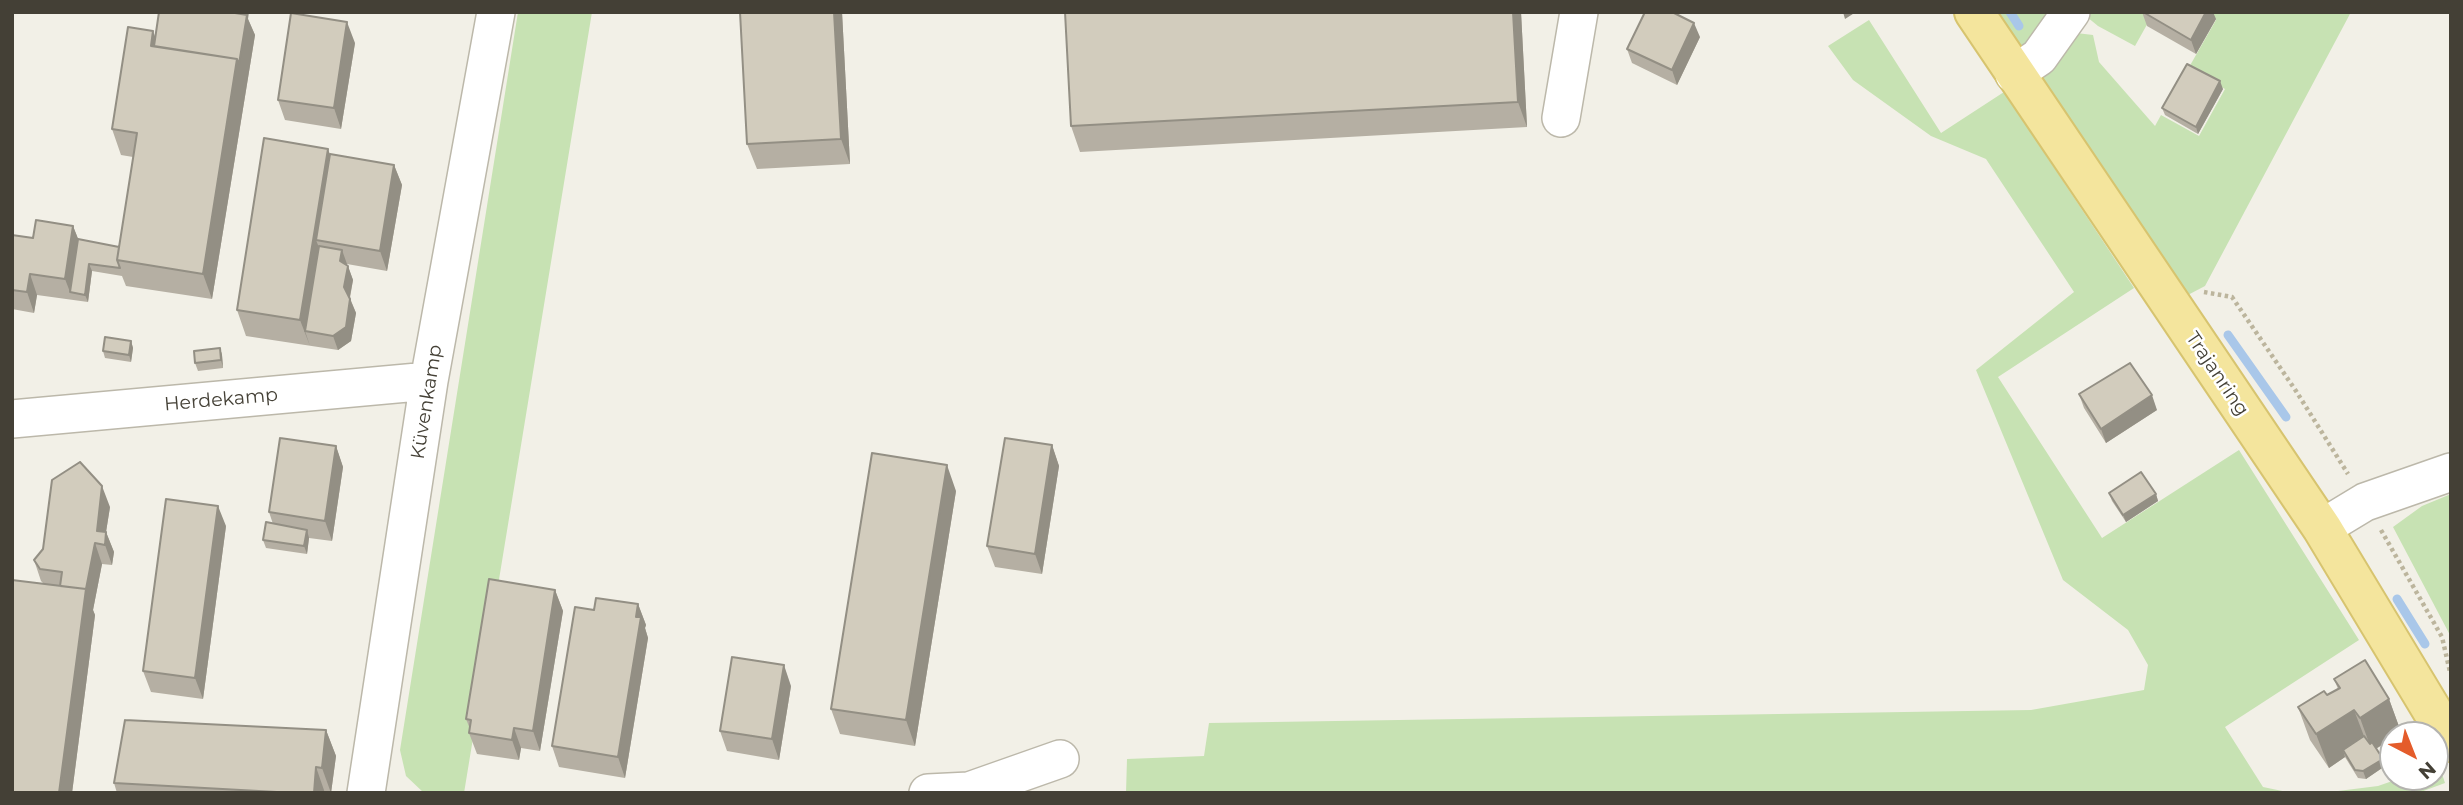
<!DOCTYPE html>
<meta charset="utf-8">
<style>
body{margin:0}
#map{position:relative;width:2463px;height:805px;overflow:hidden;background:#f2f0e7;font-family:Montserrat,sans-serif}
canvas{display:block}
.frame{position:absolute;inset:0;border:14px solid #444036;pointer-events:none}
.north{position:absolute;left:2379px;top:721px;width:70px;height:70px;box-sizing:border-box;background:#fff;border:2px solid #b4b3af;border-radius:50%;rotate:138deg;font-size:19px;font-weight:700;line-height:28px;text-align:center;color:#444036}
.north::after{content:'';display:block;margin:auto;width:24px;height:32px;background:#e45c2b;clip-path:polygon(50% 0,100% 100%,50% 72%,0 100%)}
</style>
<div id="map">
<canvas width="2463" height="805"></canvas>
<div class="frame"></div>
<div class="north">N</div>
</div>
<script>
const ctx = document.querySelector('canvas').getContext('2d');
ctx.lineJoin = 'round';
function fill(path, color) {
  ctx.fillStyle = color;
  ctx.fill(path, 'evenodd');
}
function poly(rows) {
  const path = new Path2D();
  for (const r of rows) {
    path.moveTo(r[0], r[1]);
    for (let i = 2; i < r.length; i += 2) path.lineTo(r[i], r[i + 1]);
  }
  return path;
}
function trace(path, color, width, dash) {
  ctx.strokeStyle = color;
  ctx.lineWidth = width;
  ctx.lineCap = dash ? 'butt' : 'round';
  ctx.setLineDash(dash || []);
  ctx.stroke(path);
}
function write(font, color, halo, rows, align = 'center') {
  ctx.font = font + ' Montserrat,sans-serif';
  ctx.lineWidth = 5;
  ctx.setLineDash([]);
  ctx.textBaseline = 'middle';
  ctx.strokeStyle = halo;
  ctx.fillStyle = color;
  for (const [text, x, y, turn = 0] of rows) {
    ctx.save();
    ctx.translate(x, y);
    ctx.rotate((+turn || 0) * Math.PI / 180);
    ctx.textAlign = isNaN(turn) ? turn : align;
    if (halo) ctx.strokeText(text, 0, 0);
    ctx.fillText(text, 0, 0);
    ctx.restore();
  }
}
fill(poly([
 [518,12,592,12,464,793,424,793,406,776,400,750],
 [1994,12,2061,12,2019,51],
 [2081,12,2154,12,2135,46,2098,26],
 [2204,12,2351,12,2205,286,2184,297,2037,86,2047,61,2068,32,2093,35,2099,62,2155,126,2161,115,2199,136,2225,89,2188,69,2216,20],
 [1869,20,1941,133,2004,92,2134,288,1998,377,2102,538,2239,450,2359,640,2225,727,2263,787,2292,793,1126,793,1127,759,1204,756,1209,723,2031,710,2144,690,2148,665,2128,630,2063,580,1976,370,2074,292,1986,159,1931,136,1853,80,1828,46],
 [2451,494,2451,637,2393,527,2422,506],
 [2439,765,2445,783,2418,793,2322,793,2378,786,2404,777,2435,777,2435,766]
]), '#c7e2b3');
trace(poly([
 [2010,12,2019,26],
 [2228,335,2286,417],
 [2397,599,2425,644]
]), '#a9c7e9', 9);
const minor = poly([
 [2014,74,2039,57,2071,12],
 [1561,118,1579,12],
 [12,419,429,381],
 [2322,528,2365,502,2451,472],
 [366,793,429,381,496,12],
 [928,793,969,791,1060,759]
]);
const major = poly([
 [1974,12,2322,528,2451,742]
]);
trace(minor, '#bcb8aa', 40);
trace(major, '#d7c46f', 42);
trace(poly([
 [2204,292,2232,297,2296,391,2348,474],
 [2381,530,2442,637,2450,672]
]), '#bcb59d', 4.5, [3.5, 3.5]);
trace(minor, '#fff', 37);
trace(major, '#f4e59d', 38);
fill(poly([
 [842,12,850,164,757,169,747,144],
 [1065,12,1521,12,1527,127,1080,152,1071,126],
 [2142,12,2216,19,2196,54,2147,26],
 [248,19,255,35,212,299,126,286,122,276,92,271,88,302,37,295,34,313,12,309,12,235,33,238,73,226,78,239,119,247,133,157,121,155,112,129,155,37],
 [1700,37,1677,85,1632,63,1627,49],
 [355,43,341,129,285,120,278,100],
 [2223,89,2198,134,2165,115,2162,108],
 [330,154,394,165,402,185,387,271,347,264,353,280,350,298,356,313,351,341,338,350,246,336,237,310],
 [131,341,133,348,131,362,105,358,103,351],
 [220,348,222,355,223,368,198,371,195,363],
 [2079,394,2157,410,2106,443,2084,408],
 [1052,445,1059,466,1042,574,995,567,987,546],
 [336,446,343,467,332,541,309,538,307,554,266,548,263,540,273,524,269,512],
 [956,491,915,746,840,734,831,709],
 [2109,493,2156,494,2158,501,2126,522,2112,501],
 [110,507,106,532,114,552,112,565,102,564,93,610,95,615,72,793,12,793,44,584,41,581,34,560],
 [226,526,203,699,151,692,143,671],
 [555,590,563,611,540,751,521,748,519,760,477,754,469,733,470,729,466,719],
 [638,604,646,625,645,628,648,638,625,778,559,767,552,746,594,610],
 [2334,679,2389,699,2401,732,2393,735,2393,738,2376,749,2385,766,2366,779,2358,778,2345,757,2329,768,2310,740,2298,707,2327,695,2338,689],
 [791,686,779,760,727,751,720,731],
 [326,730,336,756,331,793,117,793,114,783]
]), '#b5afa3');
fill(poly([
 [242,12,249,12,248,19,255,35,212,299,203,274,237,59],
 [834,12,842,12,850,164,841,139],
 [1513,12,1521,12,1527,127,1518,102],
 [1843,12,1856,12,1845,19],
 [2206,12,2213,12,2216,19,2196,54,2191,40],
 [347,22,355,43,341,129,334,108],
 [1694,23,1700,37,1677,85,1672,70],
 [153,31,161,52,151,46],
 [2220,81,2223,89,2198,134,2196,127],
 [328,149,337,174,316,240,324,260,305,331,310,346,300,320],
 [394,165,402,185,387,271,380,251],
 [73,226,81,246,70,292,65,279],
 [342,250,347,264,345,276,340,261],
 [89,264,92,271,88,302,85,295],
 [348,266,353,280,349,301,344,287],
 [30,274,37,295,34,313,27,292],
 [350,299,356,313,351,341,338,350,333,336],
 [131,341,133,348,131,362,129,355],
 [220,348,222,355,223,368,221,360],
 [2152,395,2157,410,2106,443,2101,429],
 [1052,445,1059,466,1042,574,1035,554],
 [336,446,343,467,332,541,325,521],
 [947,465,956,491,915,746,906,720],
 [102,486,110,507,106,532,114,552,112,565,105,545,97,531],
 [2156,494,2158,501,2126,522,2123,515],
 [218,506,226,526,203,699,195,678],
 [307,530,309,538,307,554,304,546],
 [95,543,102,564,93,610,95,615,72,793,59,793,85,595],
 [555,590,563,611,540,751,533,731],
 [638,604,646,625,645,628,648,638,625,778,618,757],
 [784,665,791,686,779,760,772,739],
 [2389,699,2401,732,2397,735,2393,735,2393,738,2372,751,2360,718],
 [2354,710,2367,744,2343,750,2345,757,2329,768,2316,734],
 [514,728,521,748,519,760,512,740],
 [326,730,336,756,331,793,322,768],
 [2383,759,2385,766,2366,779,2363,771],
 [316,767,325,793,314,793]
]), '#938f84');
const building = poly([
 [159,12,229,12,247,15,239,64,237,59,154,46,159,12],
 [740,12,834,12,841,139,747,144,740,12],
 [1065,12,1513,12,1518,102,1071,126,1065,12],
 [1645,12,1672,12,1694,23,1672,70,1627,49,1645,12],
 [2143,12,2206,12,2191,40,2143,12],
 [291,13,347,22,334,108,278,100,291,13],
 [128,27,153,31,151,46,237,59,203,274,117,260,137,133,112,129,128,27],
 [2187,64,2220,81,2196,127,2162,108,2187,64],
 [264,138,328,149,300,320,237,310,264,138],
 [330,154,394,165,380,251,316,240,330,154],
 [36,220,73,226,65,279,30,274,27,292,12,290,12,235,33,238,36,220],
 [78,239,119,247,117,260,120,268,89,264,85,295,70,292,78,239],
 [319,246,342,250,340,261,348,266,344,287,350,299,346,327,333,336,305,331,319,246],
 [105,337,131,341,129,355,103,351,105,337],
 [220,348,221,360,195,363,194,351,220,348],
 [2130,363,2152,395,2101,429,2079,394,2130,363],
 [280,438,336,446,325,521,269,512,280,438],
 [1005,438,1052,445,1035,554,987,546,1005,438],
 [872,453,947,465,906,720,831,709,872,453],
 [80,462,102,486,97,531,106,532,105,545,95,543,86,589,60,586,62,572,40,569,34,560,43,549,52,480,80,462],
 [2141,472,2156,494,2123,515,2109,493,2141,472],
 [166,499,218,506,195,678,143,671,166,499],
 [266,522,307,530,304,546,263,540,266,522],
 [489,579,555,590,533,731,514,728,512,740,469,733,471,720,466,719,489,579],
 [12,580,86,589,59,793,12,793,12,580],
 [596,598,638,604,636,617,641,617,618,757,552,746,575,607,594,610,596,598],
 [732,657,784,665,772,739,720,731,732,657],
 [2365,660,2389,699,2360,718,2354,710,2316,734,2298,707,2324,691,2327,695,2340,688,2334,679,2365,660],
 [125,720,326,730,322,768,316,767,314,793,295,793,114,783,125,720],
 [2364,736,2370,744,2372,742,2383,759,2363,771,2355,770,2343,750,2364,736]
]);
fill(building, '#d2ccbd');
trace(building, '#938f84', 2);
write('19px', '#444036', '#fff', [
 ["Trajanring",2217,374,56],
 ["Herdekamp",221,400,-5],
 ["Küvenkamp",427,402,-81]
]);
</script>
